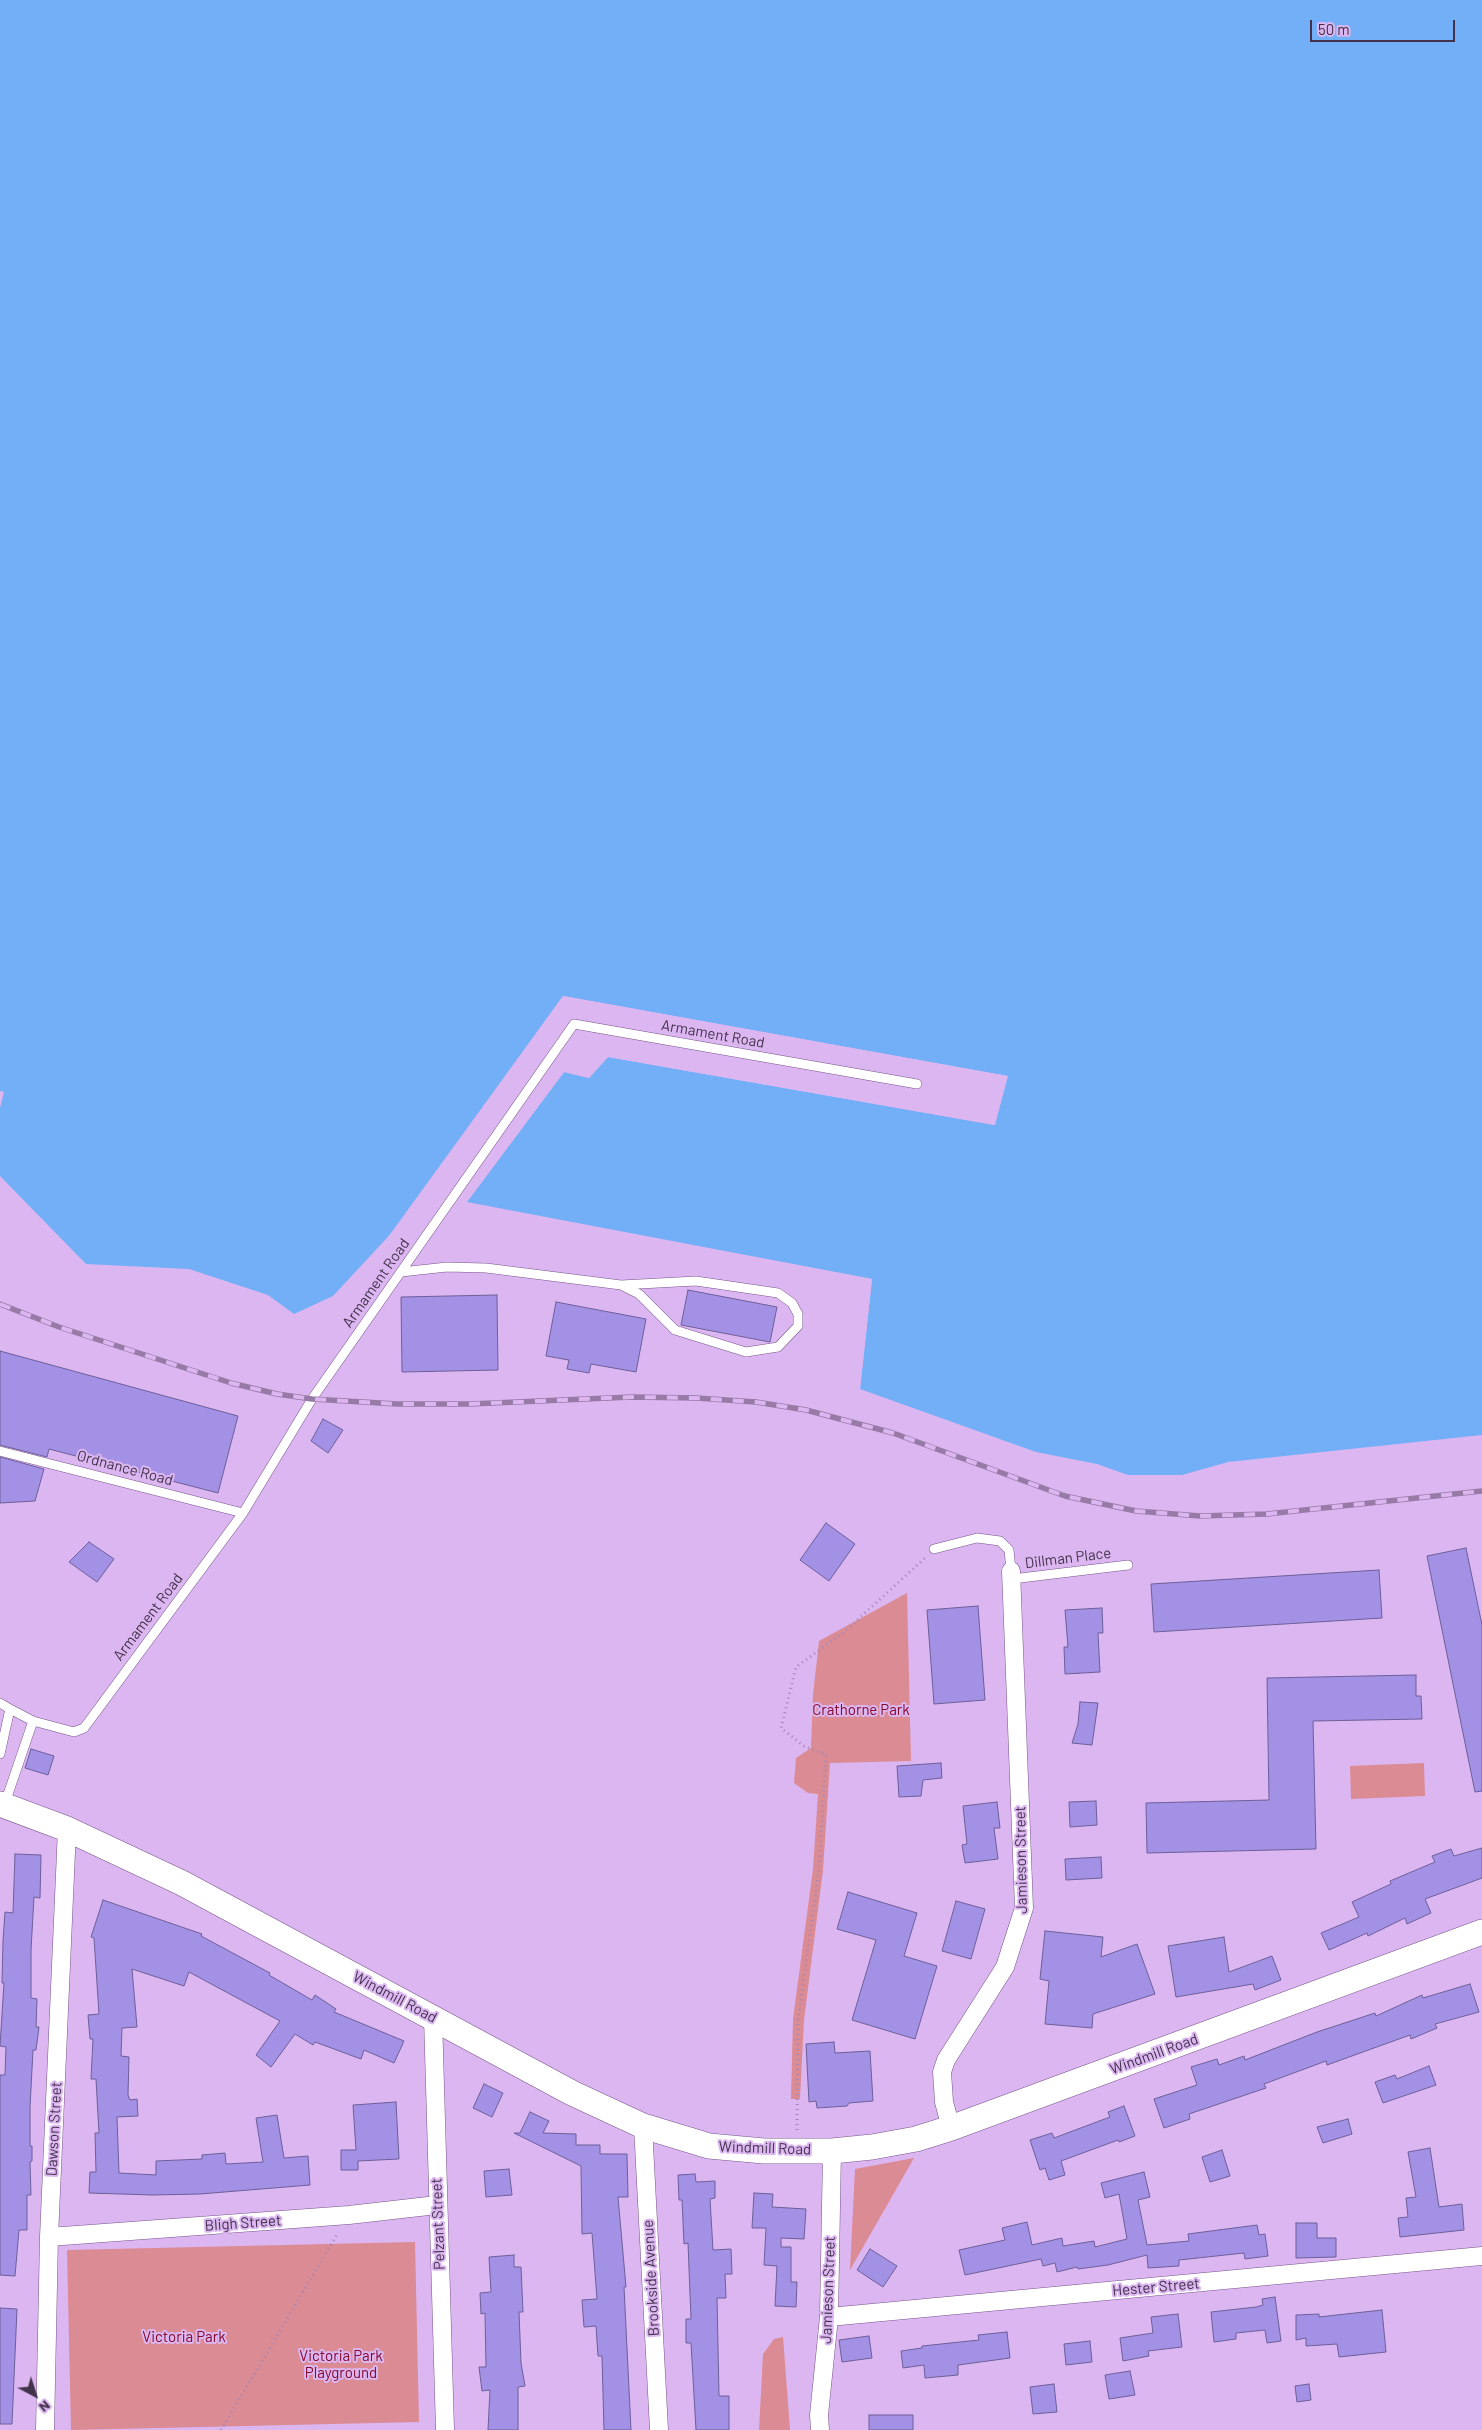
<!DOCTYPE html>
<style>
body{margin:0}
#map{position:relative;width:1482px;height:2430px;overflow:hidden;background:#dcb6f1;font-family:Barlow,sans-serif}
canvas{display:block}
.north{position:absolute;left:10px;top:2370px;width:50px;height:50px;-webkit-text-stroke:4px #dcb6f1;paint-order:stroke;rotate:140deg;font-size:14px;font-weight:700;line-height:20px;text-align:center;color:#42334b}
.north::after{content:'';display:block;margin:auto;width:18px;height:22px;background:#42334b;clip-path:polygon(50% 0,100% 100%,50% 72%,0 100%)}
.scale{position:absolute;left:1310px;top:20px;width:145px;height:22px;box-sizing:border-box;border:2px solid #42334b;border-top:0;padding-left:6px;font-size:15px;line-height:18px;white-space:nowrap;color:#42334b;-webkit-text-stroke:4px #dcb6f1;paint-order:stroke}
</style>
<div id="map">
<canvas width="1482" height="2430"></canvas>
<div class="north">N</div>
<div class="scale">50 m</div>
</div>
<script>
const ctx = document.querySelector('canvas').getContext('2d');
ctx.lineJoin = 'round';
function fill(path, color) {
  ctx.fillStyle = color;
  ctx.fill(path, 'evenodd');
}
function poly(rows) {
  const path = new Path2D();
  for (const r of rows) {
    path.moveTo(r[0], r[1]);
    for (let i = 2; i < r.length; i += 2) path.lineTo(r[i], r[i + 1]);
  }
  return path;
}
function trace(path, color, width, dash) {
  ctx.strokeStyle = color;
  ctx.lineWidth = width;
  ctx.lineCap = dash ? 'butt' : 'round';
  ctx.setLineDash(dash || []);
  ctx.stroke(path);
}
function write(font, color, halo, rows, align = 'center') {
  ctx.font = font + ' Barlow,sans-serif';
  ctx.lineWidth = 4;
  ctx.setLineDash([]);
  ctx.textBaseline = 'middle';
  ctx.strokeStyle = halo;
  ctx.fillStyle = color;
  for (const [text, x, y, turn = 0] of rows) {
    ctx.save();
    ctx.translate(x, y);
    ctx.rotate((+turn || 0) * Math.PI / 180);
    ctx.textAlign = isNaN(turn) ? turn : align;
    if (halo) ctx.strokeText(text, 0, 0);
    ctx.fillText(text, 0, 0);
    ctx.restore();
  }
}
fill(poly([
 [907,1593,911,1761,830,1763,823,1870,804,2020,800,2099,791,2099,793,2019,813,1869,818,1794,808,1793,794,1783,796,1758,811,1748,813,1695,819,1641],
 [1424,1763,1425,1796,1351,1799,1350,1766],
 [914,2158,850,2270,855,2169],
 [415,2242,419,2422,71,2430,67,2250],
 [783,2337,790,2430,759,2430,763,2354,774,2339]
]), '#db8b93');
fill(poly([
 [0,0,1482,0,1482,1435,1228,1462,1182,1475,1128,1475,1097,1464,1036,1452,860,1389,872,1279,466,1203,564,1072,589,1078,608,1057,994,1125,1007,1076,563,996,398,1226,333,1296,294,1314,268,1295,189,1269,86,1264,0,1176,0,1108,4,1092,0,1091]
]), '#72aff7');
fill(poly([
 [563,996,1008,1076,995,1125,608,1057,589,1078,564,1072,467,1202,872,1279,860,1389,857,1388,869,1281,466,1205,464,1202,563,1070,588,1076,607,1055,993,1122,1004,1078,564,999,400,1227,386,1245,383,1244]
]), '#dcb6f1');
const building = poly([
 [688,1290,777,1307,770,1342,681,1325,688,1290],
 [497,1295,498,1370,402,1372,401,1297,497,1295],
 [556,1302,646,1319,636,1372,591,1364,589,1373,567,1369,569,1360,546,1356,556,1302],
 [0,1351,238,1416,218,1493,49,1449,47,1457,0,1445,0,1351],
 [323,1419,343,1430,328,1453,311,1441,323,1419],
 [0,1457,44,1469,35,1501,0,1503,0,1457],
 [826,1523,855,1544,829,1581,800,1560,826,1523],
 [89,1542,114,1559,97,1582,69,1562,89,1542],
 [1466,1548,1482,1625,1482,1791,1475,1792,1427,1556,1466,1548],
 [1379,1570,1382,1618,1154,1632,1151,1584,1379,1570],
 [978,1606,985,1700,934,1704,927,1610,978,1606],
 [1102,1608,1103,1633,1098,1633,1100,1672,1065,1674,1064,1647,1068,1647,1065,1610,1102,1608],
 [1416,1675,1416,1696,1421,1696,1422,1719,1313,1721,1316,1849,1147,1853,1146,1803,1269,1800,1267,1678,1416,1675],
 [1080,1702,1098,1703,1092,1745,1072,1743,1078,1724,1080,1702],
 [31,1749,54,1756,48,1775,25,1768,31,1749],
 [941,1763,942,1778,923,1780,921,1796,899,1797,897,1766,941,1763],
 [1096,1801,1097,1825,1070,1827,1069,1802,1096,1801],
 [997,1802,1000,1828,994,1828,998,1859,965,1863,962,1845,967,1844,963,1806,997,1802],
 [1482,1848,1482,1878,1425,1899,1431,1913,1407,1924,1405,1918,1368,1936,1367,1933,1329,1950,1321,1933,1359,1917,1352,1902,1391,1884,1390,1881,1435,1862,1432,1856,1451,1849,1454,1856,1482,1848],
 [15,1854,41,1855,40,1898,34,1897,31,1950,31,1998,37,1999,36,2027,39,2027,36,2050,33,2050,30,2107,30,2146,32,2146,32,2161,30,2162,31,2195,27,2195,27,2230,19,2230,15,2276,0,2275,0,2075,5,2075,6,2047,0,2046,4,1983,2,1983,3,1941,5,1912,13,1913,15,1854],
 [1101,1857,1102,1878,1066,1880,1065,1859,1101,1857],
 [848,1892,917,1913,904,1956,937,1966,915,2039,852,2020,876,1940,837,1929,848,1892],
 [103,1900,202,1934,201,1936,270,1973,269,1975,312,2000,315,1995,336,2009,334,2012,404,2041,394,2063,364,2050,361,2059,315,2042,313,2045,295,2034,271,2067,256,2055,280,2021,189,1972,184,1986,132,1969,137,2027,122,2028,121,2056,129,2057,128,2095,130,2100,137,2099,138,2116,117,2117,119,2173,156,2175,156,2161,202,2159,202,2155,225,2153,226,2164,263,2162,256,2118,277,2115,284,2158,308,2156,310,2185,200,2194,153,2195,89,2193,90,2172,96,2172,95,2133,99,2133,96,2079,91,2079,93,2039,90,2039,88,2015,99,2014,94,1938,91,1937,103,1900],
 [956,1901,985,1909,971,1959,942,1951,956,1901],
 [1045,1931,1103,1937,1101,1957,1137,1944,1155,1994,1093,2014,1092,2028,1045,2024,1049,1981,1040,1979,1045,1931],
 [1224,1937,1229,1972,1272,1956,1281,1980,1255,1990,1253,1984,1176,1997,1168,1946,1224,1937],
 [1470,1984,1479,2012,1435,2024,1437,2028,1411,2039,1410,2035,1327,2065,1326,2061,1264,2084,1266,2088,1189,2114,1190,2119,1164,2128,1154,2099,1197,2085,1191,2067,1217,2059,1219,2065,1244,2056,1245,2060,1317,2032,1375,2013,1376,2016,1422,1995,1423,1998,1470,1984],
 [834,2042,835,2053,870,2051,873,2101,849,2103,847,2106,817,2108,816,2101,809,2102,806,2044,834,2042],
 [1429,2066,1436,2085,1383,2103,1375,2082,1395,2075,1397,2079,1429,2066],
 [484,2084,503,2093,492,2117,473,2108,484,2084],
 [396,2102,399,2159,358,2161,358,2170,341,2170,341,2150,356,2150,353,2105,396,2102],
 [1124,2106,1135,2136,1119,2142,1118,2140,1061,2161,1065,2175,1049,2180,1045,2168,1040,2170,1030,2140,1052,2133,1054,2138,1110,2117,1108,2112,1124,2106],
 [530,2112,549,2121,543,2133,576,2134,576,2145,600,2145,600,2154,627,2154,628,2197,618,2197,626,2287,624,2287,631,2430,604,2430,602,2356,598,2356,596,2326,584,2327,582,2300,597,2299,592,2233,582,2234,581,2166,514,2133,520,2133,530,2112],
 [1348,2119,1352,2134,1323,2143,1317,2127,1348,2119],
 [1430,2148,1439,2207,1462,2204,1464,2230,1400,2237,1398,2218,1408,2217,1406,2198,1416,2197,1408,2152,1430,2148],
 [1222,2150,1230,2176,1210,2182,1202,2157,1222,2150],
 [509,2169,512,2195,486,2197,484,2171,509,2169],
 [1144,2172,1150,2197,1138,2200,1147,2245,1189,2241,1188,2234,1257,2225,1259,2235,1265,2234,1268,2256,1245,2259,1244,2253,1179,2260,1179,2266,1148,2268,1147,2255,1108,2265,1078,2269,1077,2267,1057,2272,1055,2263,1043,2266,1041,2259,965,2275,959,2250,1005,2240,1002,2228,1027,2222,1032,2245,1062,2238,1063,2246,1094,2241,1095,2247,1127,2239,1119,2194,1105,2198,1101,2183,1144,2172],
 [695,2174,696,2182,715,2181,715,2198,710,2199,713,2250,731,2249,732,2274,725,2274,726,2298,717,2298,719,2396,729,2396,729,2430,696,2430,691,2343,686,2343,686,2319,691,2319,688,2243,684,2244,682,2200,679,2200,678,2175,695,2174],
 [754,2193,773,2194,772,2207,806,2209,804,2239,781,2238,781,2247,791,2247,791,2282,797,2282,796,2307,775,2306,777,2266,764,2265,766,2228,752,2228,754,2193],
 [1296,2223,1317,2223,1317,2238,1336,2238,1336,2257,1296,2258,1296,2223],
 [870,2249,897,2266,883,2287,857,2270,870,2249],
 [514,2255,514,2267,521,2267,523,2312,519,2312,521,2363,525,2386,518,2387,518,2430,488,2430,490,2390,482,2391,479,2367,486,2367,485,2313,481,2314,480,2293,491,2292,489,2257,514,2255],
 [1275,2297,1281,2341,1267,2343,1265,2330,1236,2333,1236,2339,1214,2342,1211,2312,1256,2307,1263,2305,1262,2299,1275,2297],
 [0,2308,17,2309,12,2424,0,2424,0,2308],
 [1382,2310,1386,2352,1339,2357,1337,2344,1306,2346,1306,2338,1296,2340,1296,2315,1319,2314,1319,2317,1382,2310],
 [1178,2314,1182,2347,1148,2351,1149,2356,1123,2361,1120,2338,1153,2333,1151,2317,1178,2314],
 [1007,2332,1010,2358,958,2365,958,2375,925,2378,924,2365,903,2368,901,2351,922,2348,922,2346,979,2340,978,2335,1007,2332],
 [869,2336,872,2358,842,2362,839,2340,869,2336],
 [1090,2341,1092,2362,1066,2365,1064,2344,1090,2341],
 [1130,2371,1135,2395,1109,2399,1105,2375,1130,2371],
 [1054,2384,1057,2412,1033,2414,1030,2387,1054,2384],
 [1309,2384,1311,2400,1297,2402,1295,2386,1309,2384],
 [869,2415,913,2415,913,2430,869,2430,869,2415]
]);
fill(building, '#a391e5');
trace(building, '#6c5f99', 1);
const service = poly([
 [401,1272,447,1267,486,1268,621,1285,696,1281,778,1293,792,1303,798,1314,798,1326,778,1347,746,1352,675,1330,639,1294,621,1285],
 [0,1451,243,1513],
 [934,1549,977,1538,1000,1541,1009,1550,1011,1571],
 [1012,1579,1128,1565],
 [0,1703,10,1709,0,1754],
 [10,1709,33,1721],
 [5,1803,33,1721,74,1732,84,1728,243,1513,312,1399,574,1024,917,1084]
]);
const minor = poly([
 [433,2017,445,2430],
 [643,2126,659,2430],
 [951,2128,944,2102,942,2072,946,2060,1005,1967,1024,1908,1011,1571],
 [49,2237,349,2215,437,2205],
 [829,2317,1482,2256],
 [45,2430,49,2237,67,1829],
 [820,2430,819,2415,829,2317,832,2151]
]);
const secondary = poly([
 [0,1804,67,1829,182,1883,572,2093,643,2126,709,2146,764,2151,832,2151,872,2147,916,2139,951,2128,1482,1932]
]);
trace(service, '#775489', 10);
trace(minor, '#775489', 19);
trace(secondary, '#775489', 26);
trace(poly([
 [797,2130,798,2019,819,1870,826,1755,804,1746,781,1728,796,1667,843,1633,926,1557],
 [221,2430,338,2233]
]), '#a386b4', 3, [1, 4]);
trace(service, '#fff', 9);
trace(minor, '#fff', 18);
trace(secondary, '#fff', 25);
const rail = poly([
 [0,1304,59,1327,231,1383,277,1394,312,1399,397,1404,470,1404,632,1397,696,1398,756,1402,806,1410,893,1433,1065,1496,1136,1511,1200,1516,1267,1514,1482,1491]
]);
trace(rail, '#977ba6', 5.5);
trace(rail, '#dcb6f1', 4, [11]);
write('15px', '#42334b', '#dcb6f1', [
 ["Armament Road",713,1034,10],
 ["Armament Road",376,1283,-55],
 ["Ordnance Road",125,1468,15],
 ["Dillman Place",1068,1558,-7],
 ["Armament Road",148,1617,-53],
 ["Jamieson Street",1021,1860,-91],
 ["Windmill Road",395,1997,28],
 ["Windmill Road",1154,2054,-20],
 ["Dawson Street",54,2129,-87],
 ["Windmill Road",765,2148,2],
 ["Bligh Street",243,2223,-4],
 ["Pelzant Street",438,2224,-92],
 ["Brookside Avenue",651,2278,-93],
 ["Hester Street",1156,2287,-5],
 ["Jamieson Street",828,2290,-88]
]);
write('15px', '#850a2f', '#dcb6f1', [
 ["Crathorne Park",861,1710],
 ["Victoria Park",184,2337],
 ["Victoria Park",341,2356],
 ["Playground",341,2373]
]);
</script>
